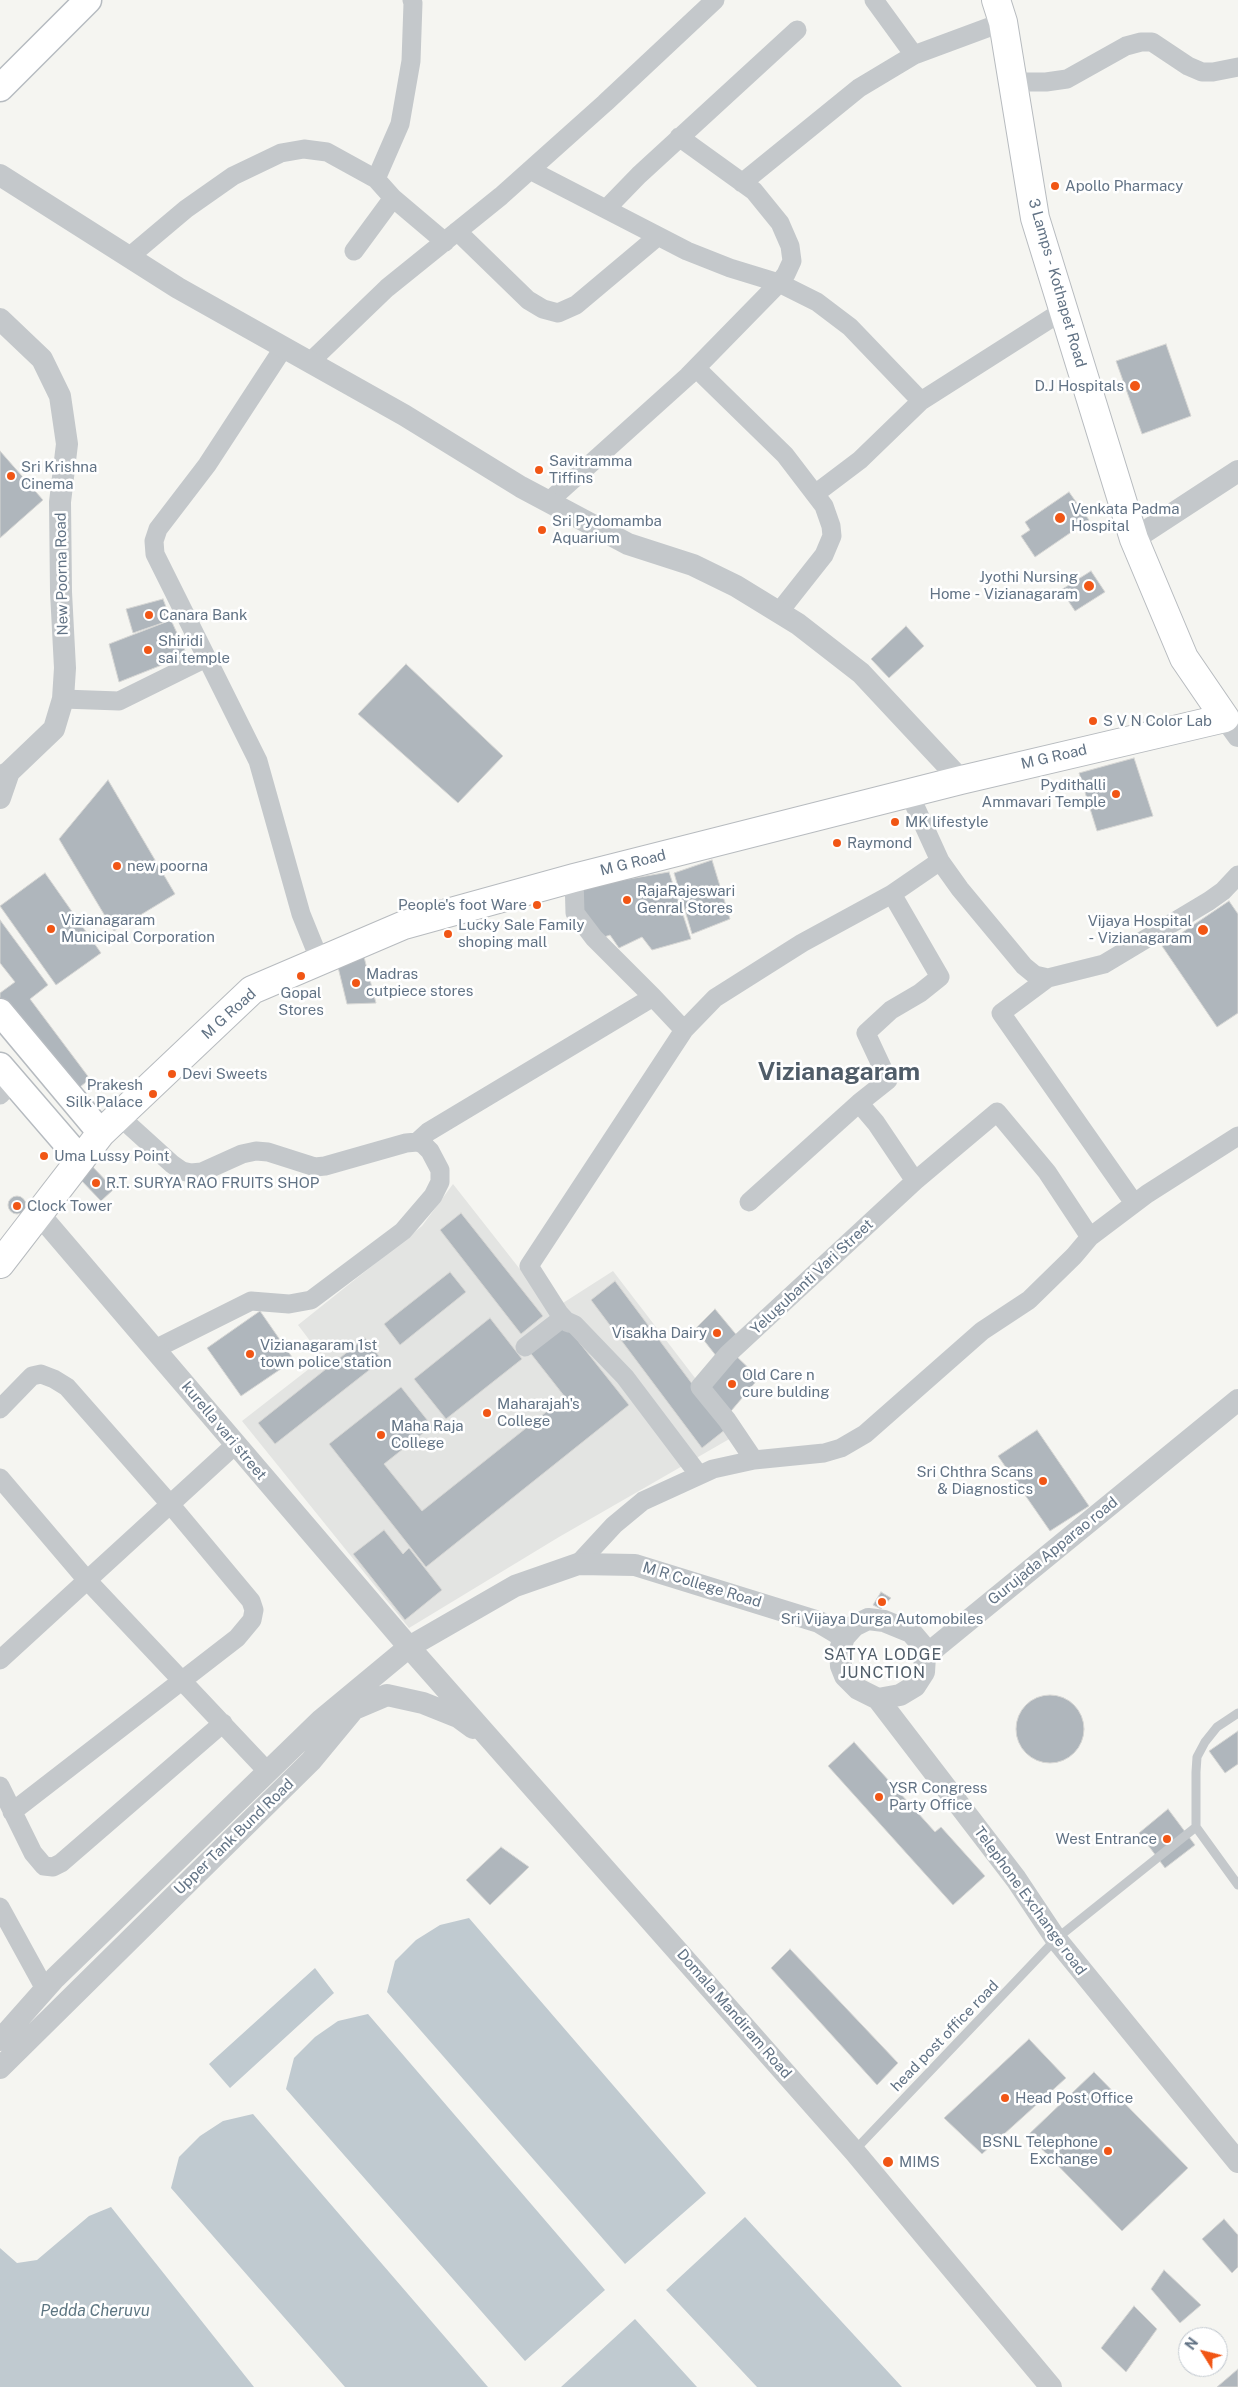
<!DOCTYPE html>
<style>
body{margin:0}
#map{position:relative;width:1238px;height:2387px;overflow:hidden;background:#f5f5f1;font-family:"Public Sans",sans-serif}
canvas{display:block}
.north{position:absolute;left:1178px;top:2327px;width:50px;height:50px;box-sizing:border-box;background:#fff;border:1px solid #c0c7ce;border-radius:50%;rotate:306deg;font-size:14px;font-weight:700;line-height:20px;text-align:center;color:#627385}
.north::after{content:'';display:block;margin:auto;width:18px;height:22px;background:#f15615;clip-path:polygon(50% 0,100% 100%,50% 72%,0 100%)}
</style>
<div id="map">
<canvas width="1238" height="2387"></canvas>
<div class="north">N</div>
</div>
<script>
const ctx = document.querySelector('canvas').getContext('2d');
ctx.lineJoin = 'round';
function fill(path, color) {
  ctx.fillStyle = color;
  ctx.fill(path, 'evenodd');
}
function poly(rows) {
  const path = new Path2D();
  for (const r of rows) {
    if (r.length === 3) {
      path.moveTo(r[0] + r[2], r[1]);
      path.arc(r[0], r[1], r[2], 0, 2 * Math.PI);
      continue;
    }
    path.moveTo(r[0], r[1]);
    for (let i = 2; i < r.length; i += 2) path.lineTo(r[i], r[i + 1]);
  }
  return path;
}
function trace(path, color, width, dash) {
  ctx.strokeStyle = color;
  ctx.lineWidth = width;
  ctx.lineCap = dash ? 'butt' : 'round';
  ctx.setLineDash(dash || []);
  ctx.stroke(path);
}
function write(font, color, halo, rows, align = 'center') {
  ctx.font = font + ' "Public Sans",sans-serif';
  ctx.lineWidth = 5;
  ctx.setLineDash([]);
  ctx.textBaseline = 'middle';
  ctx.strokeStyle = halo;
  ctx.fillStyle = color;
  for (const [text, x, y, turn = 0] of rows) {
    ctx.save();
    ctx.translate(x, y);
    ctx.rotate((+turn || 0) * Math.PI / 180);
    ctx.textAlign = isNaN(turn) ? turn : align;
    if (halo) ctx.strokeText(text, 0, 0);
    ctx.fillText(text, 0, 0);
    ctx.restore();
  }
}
fill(poly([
 [453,1184,552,1310,613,1271,738,1434,559,1537,409,1628,242,1421,323,1358,298,1325,422,1226]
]), '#e3e4e2');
fill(poly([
 [469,1918,706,2193,625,2264,387,1992,395,1961,416,1940,440,1925],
 [315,1968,334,1993,230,2088,209,2064],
 [368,2014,605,2290,525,2361,286,2089,294,2058,315,2037,338,2021],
 [253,2114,488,2387,345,2387,171,2188,179,2157,200,2136,223,2121],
 [111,2207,254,2387,0,2387,0,2248,17,2263,37,2260,89,2216],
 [745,2217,902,2387,757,2387,666,2290],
 [635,2319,697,2387,561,2387]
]), '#c0cad0');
const building = poly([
 [1166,344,1191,416,1142,434,1116,361,1166,344],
 [0,451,43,500,0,538,0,451],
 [1069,492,1089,520,1035,557,1021,536,1030,530,1025,522,1069,492],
 [1091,571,1105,592,1075,611,1061,590,1091,571],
 [163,599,171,620,133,633,126,609,163,599],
 [171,620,187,655,119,682,109,644,171,620],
 [906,626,924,646,889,678,871,659,906,626],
 [406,664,503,756,458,803,358,714,406,664],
 [1134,758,1153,816,1097,831,1079,773,1134,758],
 [108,780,175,894,114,931,59,839,108,780],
 [712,860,730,919,692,934,674,873,712,860],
 [669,872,691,939,652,950,642,937,619,948,610,935,601,938,576,911,583,887,669,872],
 [45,873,101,953,56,985,0,906,45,873],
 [1229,901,1238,914,1238,1013,1217,1027,1162,946,1229,901],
 [0,920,48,985,30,999,90,1079,71,1094,0,1000,0,993,15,982,0,963,0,920],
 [364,957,376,1003,347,1004,337,963,364,957],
 [89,1163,114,1189,101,1201,78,1177,89,1163],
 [17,1205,9],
 [461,1213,543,1316,521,1334,440,1230,461,1213],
 [450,1272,466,1292,400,1345,384,1324,450,1272],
 [615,1281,726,1429,702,1448,591,1300,615,1281],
 [715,1309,739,1338,717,1357,695,1329,715,1309],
 [260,1311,294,1360,241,1396,207,1348,260,1311],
 [490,1318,522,1359,446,1419,414,1379,490,1318],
 [563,1322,629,1405,426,1567,329,1444,401,1387,432,1426,384,1464,422,1511,565,1397,528,1350,563,1322],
 [365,1338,382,1360,275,1444,258,1423,365,1338],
 [733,1353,759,1378,726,1417,706,1389,733,1353],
 [1037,1430,1089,1506,1050,1531,998,1456,1037,1430],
 [384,1530,403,1554,409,1548,442,1590,405,1620,353,1554,384,1530],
 [881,1592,891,1598,881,1609,873,1605,881,1592],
 [1050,1729,34],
 [1238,1731,1238,1764,1225,1773,1209,1751,1238,1731],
 [854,1742,935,1832,941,1827,985,1876,953,1905,828,1766,854,1742],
 [1168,1809,1195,1845,1165,1868,1139,1833,1168,1809],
 [501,1847,529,1867,490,1905,466,1880,501,1847],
 [790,1949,898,2063,877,2085,771,1968,790,1949],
 [1029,2039,1066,2078,982,2154,944,2118,1029,2039],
 [1094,2072,1188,2168,1122,2231,1028,2135,1094,2072],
 [1224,2219,1238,2235,1238,2267,1232,2273,1202,2239,1224,2219],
 [1164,2270,1201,2305,1180,2323,1151,2289,1164,2270],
 [1134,2306,1157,2329,1126,2372,1101,2348,1134,2306],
 [1238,2369,1238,2387,1217,2387,1238,2369]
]);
fill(building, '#afb6bc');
trace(building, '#d6d6d4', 1);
const secondary = poly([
 [0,88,88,0],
 [0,1012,101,1133],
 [0,1066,81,1160]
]);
const primary = poly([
 [0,1264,101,1133,252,990,404,925,574,878,961,780,1225,718,1184,658,1134,539,1035,218,1003,22,996,0]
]);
trace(secondary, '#b6bbc0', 29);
trace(primary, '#b7bbbf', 30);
trace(poly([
 [1238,1713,1217,1727,1205,1742,1197,1757,1196,1772,1196,1827,1238,1885],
 [854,2151,1056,1939,1196,1827]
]), '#c4c8cb', 9);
trace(poly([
 [874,0,914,55],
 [1013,82,1046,82,1067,79,1126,46,1141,42,1152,42,1188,66,1202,72,1213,72,1238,67],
 [530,170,687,251,730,268,779,283,817,302,850,327,921,401],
 [376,179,400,124,411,61,413,3,412,0],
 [742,183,859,88,914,55,1003,22],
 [606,209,639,175,797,30],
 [457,231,528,300,543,309,558,313,576,305,657,237],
 [354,251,393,198],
 [129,257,186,209,233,176,281,153,304,149,327,152,376,179,393,198,445,242],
 [284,347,207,465,158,529,154,541,155,554,258,761,301,914,320,961],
 [310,362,387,288,501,196,605,103,715,0],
 [696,368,785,455,824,506,831,526,832,536,824,555,779,612],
 [815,494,860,460,921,401,1064,310],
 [548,502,688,376,779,283,786,274,792,261,790,246,780,223,754,191,679,137],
 [63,699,119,701,206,658],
 [909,793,940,861,960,889,1024,966,1035,975,1048,978,1104,964,1209,901,1223,891,1238,875],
 [574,878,575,913,594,938,653,997],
 [1048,978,1001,1013,1134,1203],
 [0,1095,13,1081],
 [859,1103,888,1080,866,1033,891,1010,920,993,940,977,892,894],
 [119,1116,172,1164,182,1171,191,1173,202,1172,242,1154,256,1151,268,1152,315,1167,325,1166,406,1143,417,1142,423,1144,430,1151,440,1170,440,1182,433,1196,403,1231,311,1300,289,1304,251,1301,155,1349],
 [417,1142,428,1132,653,997,684,1030],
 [749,1202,859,1103,876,1123,915,1181],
 [568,1323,559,1313,529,1266,684,1030,715,998,802,943,892,894,940,861],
 [525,1347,560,1320,564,1320,575,1325,625,1377,699,1475],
 [0,1409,32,1376,41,1374,54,1379,67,1387,170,1504,251,1601,254,1610,252,1620,237,1638,12,1812],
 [754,1460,727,1420,700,1387,728,1354,915,1181,997,1112,1047,1172,1090,1237],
 [0,1478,86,1579,268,1772],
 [578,1564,614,1525,643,1501,713,1469,754,1460,824,1453,841,1448,865,1434,982,1331,1029,1300,1074,1256,1090,1237,1147,1194,1238,1136],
 [0,1660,236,1444],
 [0,1786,33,1853,44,1866,53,1867,61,1863,223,1723],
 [0,1907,45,1989]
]), '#c4c8cb', 19);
trace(poly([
 [0,175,178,288,404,415,521,487,628,544,693,565,736,586,798,624,861,673,961,780],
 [0,319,42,359,60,396,67,444,60,502,61,592,65,668,63,699,54,729,9,772,0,777],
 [1134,539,1238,471],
 [1225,718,1238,736],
 [0,798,9,772],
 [39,1214,409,1647,854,2151,1051,2387],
 [925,1656,1238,1400],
 [878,1699,900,1695,915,1686,924,1672,925,1656,922,1645,911,1632,884,1621,868,1619,854,1626,844,1637,840,1650,841,1666,845,1676,858,1689,878,1699,1016,1879,1056,1939,1238,2162],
 [0,2040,55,1978,321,1720,409,1647,515,1586,578,1564,635,1565,819,1622,844,1637],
 [0,2068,311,1761,354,1709,387,1695,423,1703,458,1717,473,1728]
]), '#c4c8cb', 22);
trace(secondary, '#fff', 26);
trace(primary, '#fff', 28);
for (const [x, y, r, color] of [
 [1055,186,5,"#f15615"],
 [1135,386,6,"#f15615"],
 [539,470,5,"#f15615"],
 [11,476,5,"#f15615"],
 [1060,518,6,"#f15615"],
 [542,530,5,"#f15615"],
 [1089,586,6,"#f15615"],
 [149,615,5,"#f15615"],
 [148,650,5,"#f15615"],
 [1093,721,5,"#f15615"],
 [1116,794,5,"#f15615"],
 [895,822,5,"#f15615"],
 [837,843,5,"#f15615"],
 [117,866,5,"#f15615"],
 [627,900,5,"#f15615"],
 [537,905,5,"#f15615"],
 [51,929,5,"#f15615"],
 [1203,930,6,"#f15615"],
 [448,934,5,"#f15615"],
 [301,976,5,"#f15615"],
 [356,983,5,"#f15615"],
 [172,1074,5,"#f15615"],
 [153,1094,5,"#f15615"],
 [44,1156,5,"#f15615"],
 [96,1183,5,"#f15615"],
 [17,1206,5,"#f15615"],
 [717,1333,5,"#f15615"],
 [250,1354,5,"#f15615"],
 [732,1384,5,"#f15615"],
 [487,1413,5,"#f15615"],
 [381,1435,5,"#f15615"],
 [1043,1481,5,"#f15615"],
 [882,1602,5,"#f15615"],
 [879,1797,5,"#f15615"],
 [1167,1839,5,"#f15615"],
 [1005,2098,5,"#f15615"],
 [1108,2151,5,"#f15615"],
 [888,2162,6,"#f15615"]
]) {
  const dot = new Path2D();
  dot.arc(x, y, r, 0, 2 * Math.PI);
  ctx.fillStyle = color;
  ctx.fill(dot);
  trace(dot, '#fff', 2);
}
write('15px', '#627385', '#fff', [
 ["Apollo Pharmacy",1065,186],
 ["D.J Hospitals",1124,386,"right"],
 ["Savitramma",549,461],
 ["Tiffins",549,478],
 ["Sri Krishna",21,467],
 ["Cinema",21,484],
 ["Venkata Padma",1071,509],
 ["Hospital",1071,526],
 ["Sri Pydomamba",552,521],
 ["Aquarium",552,538],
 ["Jyothi Nursing",1078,577,"right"],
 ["Home - Vizianagaram",1078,594,"right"],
 ["Canara Bank",159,615],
 ["Shiridi",158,641],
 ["sai temple",158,658],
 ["S V N Color Lab",1103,721],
 ["Pydithalli",1106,785,"right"],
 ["Ammavari Temple",1106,802,"right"],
 ["MK lifestyle",905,822],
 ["Raymond",847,843],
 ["new poorna",127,866],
 ["RajaRajeswari",637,891],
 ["Genral Stores",637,908],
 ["People's foot Ware",527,905,"right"],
 ["Vizianagaram",61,920],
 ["Municipal Corporation",61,937],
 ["Vijaya Hospital",1192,921,"right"],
 ["- Vizianagaram",1192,938,"right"],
 ["Lucky Sale Family",458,925],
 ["shoping mall",458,942],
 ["Madras",366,974],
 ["cutpiece stores",366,991],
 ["Gopal",301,993,"center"],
 ["Stores",301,1010,"center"],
 ["Devi Sweets",182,1074],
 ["Prakesh",143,1085,"right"],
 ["Silk Palace",143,1102,"right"],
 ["Uma Lussy Point",54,1156],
 ["R.T. SURYA RAO FRUITS SHOP",106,1183],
 ["Clock Tower",27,1206],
 ["Visakha Dairy",707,1333,"right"],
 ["Vizianagaram 1st",260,1345],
 ["town police station",260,1362],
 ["Old Care n",742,1375],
 ["cure bulding",742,1392],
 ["Maharajah's",497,1404],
 ["College",497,1421],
 ["Maha Raja",391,1426],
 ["College",391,1443],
 ["Sri Chthra Scans",1033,1472,"right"],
 ["& Diagnostics",1033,1489,"right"],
 ["Sri Vijaya Durga Automobiles",882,1619,"center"],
 ["YSR Congress",889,1788],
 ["Party Office",889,1805],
 ["West Entrance",1157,1839,"right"],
 ["Head Post Office",1015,2098],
 ["BSNL Telephone",1098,2142,"right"],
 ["Exchange",1098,2159,"right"],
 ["MIMS",899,2162]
], 'left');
write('15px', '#627385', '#fff', [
 ["3 Lamps - Kothapet Road",1057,283,74],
 ["New Poorna Road",62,574,-91],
 ["M G Road",1054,757,-13],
 ["M G Road",633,863,-14],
 ["M G Road",229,1014,-42],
 ["Yelugubanti Vari Street",812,1277,-43],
 ["kurella vari street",224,1431,50],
 ["Gurujada Apparao road",1053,1551,-39],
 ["M R College Road",702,1585,17],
 ["Upper Tank Bund Road",234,1837,-44],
 ["Telephone Exchange road",1030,1901,54],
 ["Domala Mandiram Road",734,2014,49],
 ["head post office road",945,2036,-46]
]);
ctx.letterSpacing = '1px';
write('16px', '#505d69', '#fff', [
 ["SATYA LODGE",883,1655],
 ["JUNCTION",883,1673]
]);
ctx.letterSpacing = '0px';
write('italic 16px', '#5d7682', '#fff', [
 ["Pedda Cheruvu",95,2311]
]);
write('bold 25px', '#505d69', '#fff', [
 ["Vizianagaram",839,1072]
]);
</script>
